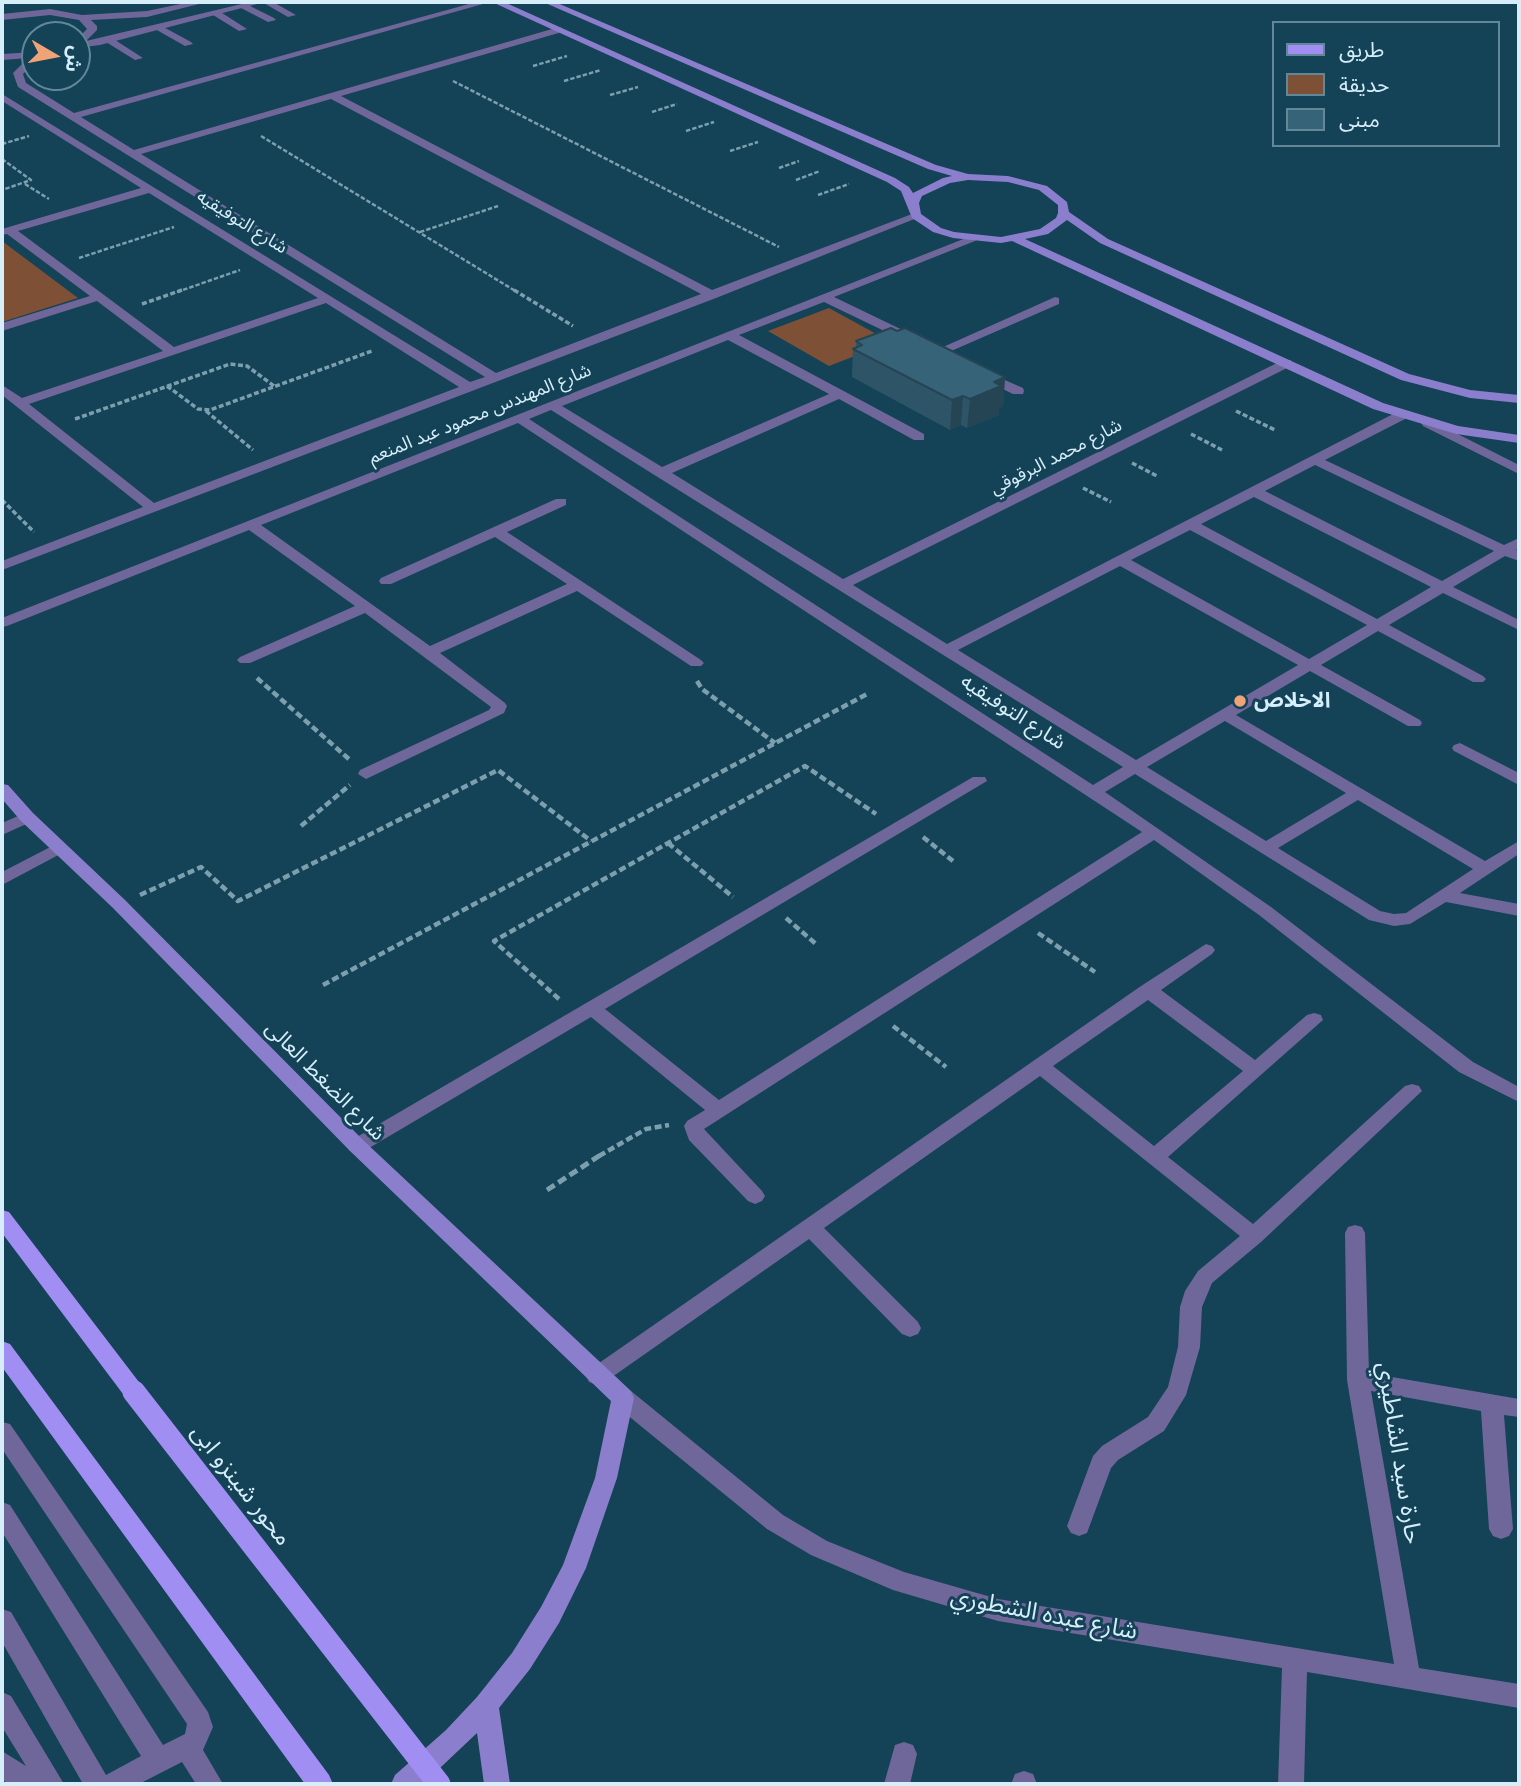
<!DOCTYPE html>
<meta charset="utf-8">
<style>
body{margin:0}
#map{position:relative;width:1521px;height:1786px;overflow:hidden;background:#144256;font-family:Mulish,"Noto Sans Arabic",sans-serif}
canvas{display:block}
.frame{position:absolute;inset:0;border:4px solid #d6eefa;pointer-events:none}
.legend{position:absolute;left:1272px;top:21px;width:228px;height:126px;box-sizing:border-box;background:#144256;border:2px solid #628798;margin:0;padding:9px 12px;list-style:none;font-size:21px;color:#d6eefa}
.legend li{display:flex;align-items:center;gap:14px;height:35px}
.legend b{width:35px;border:2px solid #628798}
.north{position:absolute;left:21px;top:21px;width:70px;height:70px;box-sizing:border-box;background:#144256;border:2px solid #628798;border-radius:50%;rotate:100deg;font-size:19px;font-weight:700;line-height:28px;text-align:center;color:#d6eefa}
.north::after{content:'';display:block;margin:auto;width:24px;height:32px;background:#efa377;clip-path:polygon(50% 0,100% 100%,50% 72%,0 100%)}
</style>
<div id="map">
<canvas width="1521" height="1786"></canvas>
<div class="frame"></div>
<ul class="legend">
<li><b style="height:9px;background:#a08ef3"></b>طريق</li>
<li><b style="height:19px;background:#7e5036"></b>حديقة</li>
<li><b style="height:19px;background:#366378"></b>مبنى</li>
</ul>
<div class="north">ش</div>
</div>
<script>
const ctx = document.querySelector('canvas').getContext('2d');
ctx.lineJoin = 'round';
function fill(path, color) {
  ctx.fillStyle = color;
  ctx.fill(path, 'evenodd');
}
function poly(rows) {
  const path = new Path2D();
  for (const r of rows) {
    path.moveTo(r[0], r[1]);
    for (let i = 2; i < r.length; i += 2) path.lineTo(r[i], r[i + 1]);
  }
  return path;
}
function trace(path, color, width, dash) {
  ctx.strokeStyle = color;
  ctx.lineWidth = width;
  ctx.lineCap = dash ? 'butt' : 'round';
  ctx.setLineDash(dash || []);
  ctx.stroke(path);
}
function write(font, color, halo, rows, align = 'center') {
  ctx.font = font + ' Mulish,"Noto Sans Arabic",sans-serif';
  ctx.lineWidth = 6;
  ctx.setLineDash([]);
  ctx.textBaseline = 'middle';
  ctx.strokeStyle = halo;
  ctx.fillStyle = color;
  for (const [text, x, y, turn = 0] of rows) {
    ctx.save();
    ctx.translate(x, y);
    ctx.rotate((+turn || 0) * Math.PI / 180);
    ctx.textAlign = isNaN(turn) ? turn : align;
    if (halo) ctx.strokeText(text, 0, 0);
    ctx.fillText(text, 0, 0);
    ctx.restore();
  }
}
fill(poly([
 [2,241,78,298,2,322],
 [829,308,891,342,829,366,768,331]
]), '#7e5036');
trace(poly([
 [533,66,567,56],
 [77,69,84,73],
 [453,81,779,247],
 [564,81,601,70],
 [610,95,638,87],
 [652,112,677,104],
 [686,131,714,122],
 [261,136,517,292],
 [2,144,29,136],
 [730,151,758,142],
 [2,159,31,180,2,190],
 [779,168,799,161],
 [796,180,820,171],
 [25,184,49,199],
 [818,195,849,184],
 [420,232,498,206],
 [79,258,174,227],
 [177,292,240,270]
]), '#7c9fae', 2.5, [4.5, 2]);
trace(poly([
 [514,290,573,326],
 [142,304,182,290],
 [167,386,198,409,210,410,372,351],
 [206,411,253,450],
 [1236,411,1275,430],
 [75,419,230,364,247,366,274,386],
 [1191,434,1222,450],
 [1132,463,1157,476],
 [1083,488,1111,502],
 [2,500,34,532]
]), '#7c9fae', 3.5, [5, 2.5]);
trace(poly([
 [257,678,350,760],
 [697,681,702,689,775,743],
 [301,826,350,785],
 [923,837,953,861],
 [668,843,733,897],
 [140,895,201,867,238,901,498,770,591,841],
 [786,918,816,944],
 [1038,933,1095,972],
 [323,985,867,694],
 [559,999,494,941,805,766,876,814],
 [893,1026,946,1067],
 [599,1156,646,1129,669,1125]
]), '#7c9fae', 4.5, [7, 3.5]);
trace(poly([
 [547,1190,602,1154]
]), '#7c9fae', 5, [9, 4.5]);
fill(poly([
 [262,2,273,2,296,15,288,17,262,2],
 [244,3,274,18,276,20,268,22,241,8,239,6,244,3],
 [213,11,219,11,247,29,239,31,213,15,213,11],
 [158,24,191,42,193,44,185,46,155,29,153,27,158,24],
 [109,37,112,38,143,58,135,60,106,42,104,40,109,37],
 [27,812,35,817,33,821,2,835,2,823,27,812],
 [58,843,67,848,64,852,2,885,2,872,58,843],
 [2,1422,10,1424,208,1712,213,1727,203,1750,223,1784,196,1784,182,1762,139,1784,83,1784,2,1642,2,1609,11,1612,106,1775,141,1756,2,1532,2,1502,10,1505,163,1745,185,1734,187,1724,2,1449,2,1422],
 [2,1692,11,1696,64,1784,8,1784,2,1779,2,1751,26,1766,2,1727,2,1692]
]), '#6f6799');
fill(poly([
 [190,2,207,2,147,17,91,20,97,26,97,30,86,41,250,2,265,2,100,45,77,48,77,39,87,29,79,20,50,15,2,20,2,14,50,9,82,15,147,11,190,2],
 [476,2,490,2,81,117,134,150,559,27,562,28,562,32,341,96,712,290,912,214,922,216,716,298,2,570,2,561,143,507,2,395,2,385,22,398,163,351,97,301,2,331,2,323,90,296,7,234,2,235,2,229,141,188,2,101,2,94,470,382,485,377,18,87,13,73,28,58,2,60,2,54,35,52,35,62,23,74,26,83,74,113,476,2],
 [331,99,701,294,496,373,141,154,331,99],
 [149,193,318,298,174,347,18,231,149,193],
 [326,303,459,387,154,503,29,404,326,303],
 [971,236,977,239,975,241,834,297,913,335,913,341,905,341,824,302,739,335,924,434,924,440,914,440,839,399,672,473,843,579,1283,360,1291,360,1291,366,853,585,947,644,1397,412,1407,412,1407,418,1325,460,1504,545,1519,538,1519,548,1516,550,1519,552,1519,561,1505,556,1453,587,1519,620,1519,630,1443,593,1389,625,1483,676,1486,679,1483,682,1473,682,1378,631,1321,665,1420,720,1422,723,1420,726,1408,726,1310,671,1236,715,1485,861,1519,841,1519,854,1460,893,1519,904,1519,916,1446,902,1410,924,1394,926,1369,920,1135,774,1105,792,1271,907,1473,1062,1519,1087,1519,1102,1459,1072,1259,915,1154,840,704,1129,762,1191,765,1196,762,1201,755,1204,748,1201,689,1140,684,1126,687,1121,705,1110,591,1017,364,1151,357,1153,350,1151,347,1146,350,1141,973,777,985,777,987,781,605,1009,719,1100,1142,832,518,423,261,525,430,646,567,584,495,537,391,584,381,584,379,581,381,578,556,499,566,499,566,505,507,532,701,660,704,663,701,666,691,666,577,591,440,653,505,703,507,706,504,713,366,779,358,774,360,770,489,710,491,707,365,613,250,663,240,663,237,660,240,657,355,606,249,530,7,626,2,627,2,618,971,236],
 [728,340,829,394,662,467,562,406,728,340],
 [551,410,656,476,1123,767,1093,785,529,419,551,410],
 [1315,465,1494,551,1442,581,1265,491,1315,465],
 [1254,497,1431,587,1377,619,1201,524,1254,497],
 [1190,530,1367,625,1309,659,1131,560,1190,530],
 [1120,566,1298,665,1136,760,958,650,1120,566],
 [1225,721,1346,793,1266,841,1147,767,1225,721],
 [1358,800,1473,869,1406,913,1394,914,1380,911,1278,848,1358,800],
 [1055,297,1059,298,1059,304,942,355,934,355,932,352,1055,297],
 [984,371,1023,388,1024,391,1023,394,1013,394,980,378,980,372,984,371],
 [1428,419,1519,465,1519,474,1423,426,1421,423,1428,419],
 [1460,743,1519,773,1519,785,1454,751,1452,748,1454,745,1460,743],
 [1206,944,1212,946,1215,950,1212,954,1161,990,1255,1060,1307,1015,1314,1013,1321,1015,1323,1020,1168,1157,1253,1224,1405,1086,1412,1084,1419,1086,1422,1091,1261,1242,1212,1283,1202,1307,1200,1347,1186,1395,1164,1431,1118,1460,1111,1468,1087,1533,1079,1536,1071,1533,1067,1526,1093,1456,1102,1446,1148,1417,1168,1387,1178,1347,1180,1307,1185,1291,1198,1271,1240,1236,1040,1076,824,1228,918,1322,921,1328,918,1334,910,1337,902,1334,809,1239,605,1382,597,1385,589,1382,586,1376,589,1370,1141,986,1206,944],
 [1148,1000,1243,1071,1154,1146,1053,1066,1148,1000],
 [1355,1225,1362,1227,1365,1233,1369,1373,1519,1399,1519,1417,1504,1415,1513,1529,1509,1536,1501,1539,1493,1536,1489,1529,1481,1411,1371,1391,1419,1668,1519,1684,1519,1708,1307,1672,1304,1784,1278,1784,1282,1668,998,1621,893,1590,811,1555,767,1529,615,1405,612,1398,615,1391,623,1389,631,1391,783,1515,827,1541,904,1572,998,1599,1394,1664,1347,1380,1345,1233,1348,1227,1355,1225],
 [904,1742,913,1745,917,1754,910,1784,884,1784,895,1745,904,1742],
 [1024,1771,1033,1774,1037,1784,1011,1784,1015,1774,1024,1771]
]), '#6f6799');
fill(poly([
 [492,2,504,2,895,178,909,187,913,193,943,178,952,176,928,169,543,2,555,2,936,165,968,174,1008,176,1047,186,1067,202,1069,212,1108,239,1409,374,1470,390,1519,395,1519,403,1470,398,1401,380,1100,243,1067,220,1048,234,1025,239,1383,403,1458,426,1519,435,1519,443,1456,434,1373,409,1012,241,1001,243,953,238,933,232,912,218,901,191,887,182,492,2],
 [968,180,1008,182,1039,190,1058,205,1058,213,1056,218,1040,229,1001,237,954,232,941,228,921,214,919,203,922,196,950,183,968,180],
 [2,784,8,785,33,813,125,900,364,1141,631,1391,634,1398,617,1478,586,1568,559,1623,530,1669,499,1708,510,1784,484,1784,477,1733,423,1784,391,1784,395,1775,446,1730,477,1697,512,1653,541,1607,563,1565,595,1478,611,1401,350,1151,113,908,21,821,2,799,2,784]
]), '#8b7ecc');
fill(poly([
 [2,1210,9,1212,142,1386,145,1392,142,1398,134,1401,126,1398,2,1233,2,1210],
 [2,1341,10,1344,329,1775,333,1784,305,1784,2,1367,2,1341]
]), '#a08ef3');
trace(poly([
 [134,1392,439,1784]
]), '#a08ef3', 23);
fill(poly([
 [897,331,1005,377,1003,406,999,408,999,415,967,428,961,425,950,430,852,377,853,349,856,347,856,341]
]), '#2e5567');
fill(poly([
 [1005,377,1003,406,999,408,999,415,967,428,970,399,994,382],
 [963,396,961,425,950,430,952,400]
]), '#264554');
const building = poly([
 [891,328,897,331,905,328,1005,377,994,382,1001,386,970,399,963,396,952,400,853,349,862,345,856,341,891,328]
]);
fill(building, '#366378');
trace(building, '#264554', 2);
for (const [x, y, r, color] of [
 [1240,701,7,"#efa377"]
]) {
  const dot = new Path2D();
  dot.arc(x, y, r, 0, 2 * Math.PI);
  ctx.fillStyle = color;
  ctx.fill(dot);
  trace(dot, '#144256', 2.5);
}
write('18px', '#d6eefa', '#144256', [
 ["شارع التوفيقيه",242,222,32],
 ["شارع المهندس محمود عبد المنعم",480,414,-22],
 ["شارع محمد البرقوقي",1056,457,-27]
]);
write('bold 21px', '#d6eefa', '#144256', [
 ["الاخلاص",1254,701]
], 'left');
write('21px', '#d6eefa', '#144256', [
 ["شارع التوفيقيه",1013,712,33],
 ["شارع الضغط العالى",325,1081,45]
]);
write('24px', '#d6eefa', '#144256', [
 ["حارة سيد الشاطيري",1399,1453,81],
 ["محور شينزو ابى",241,1485,52],
 ["شارع عبده الشطوري",1044,1614,11]
]);
</script>
